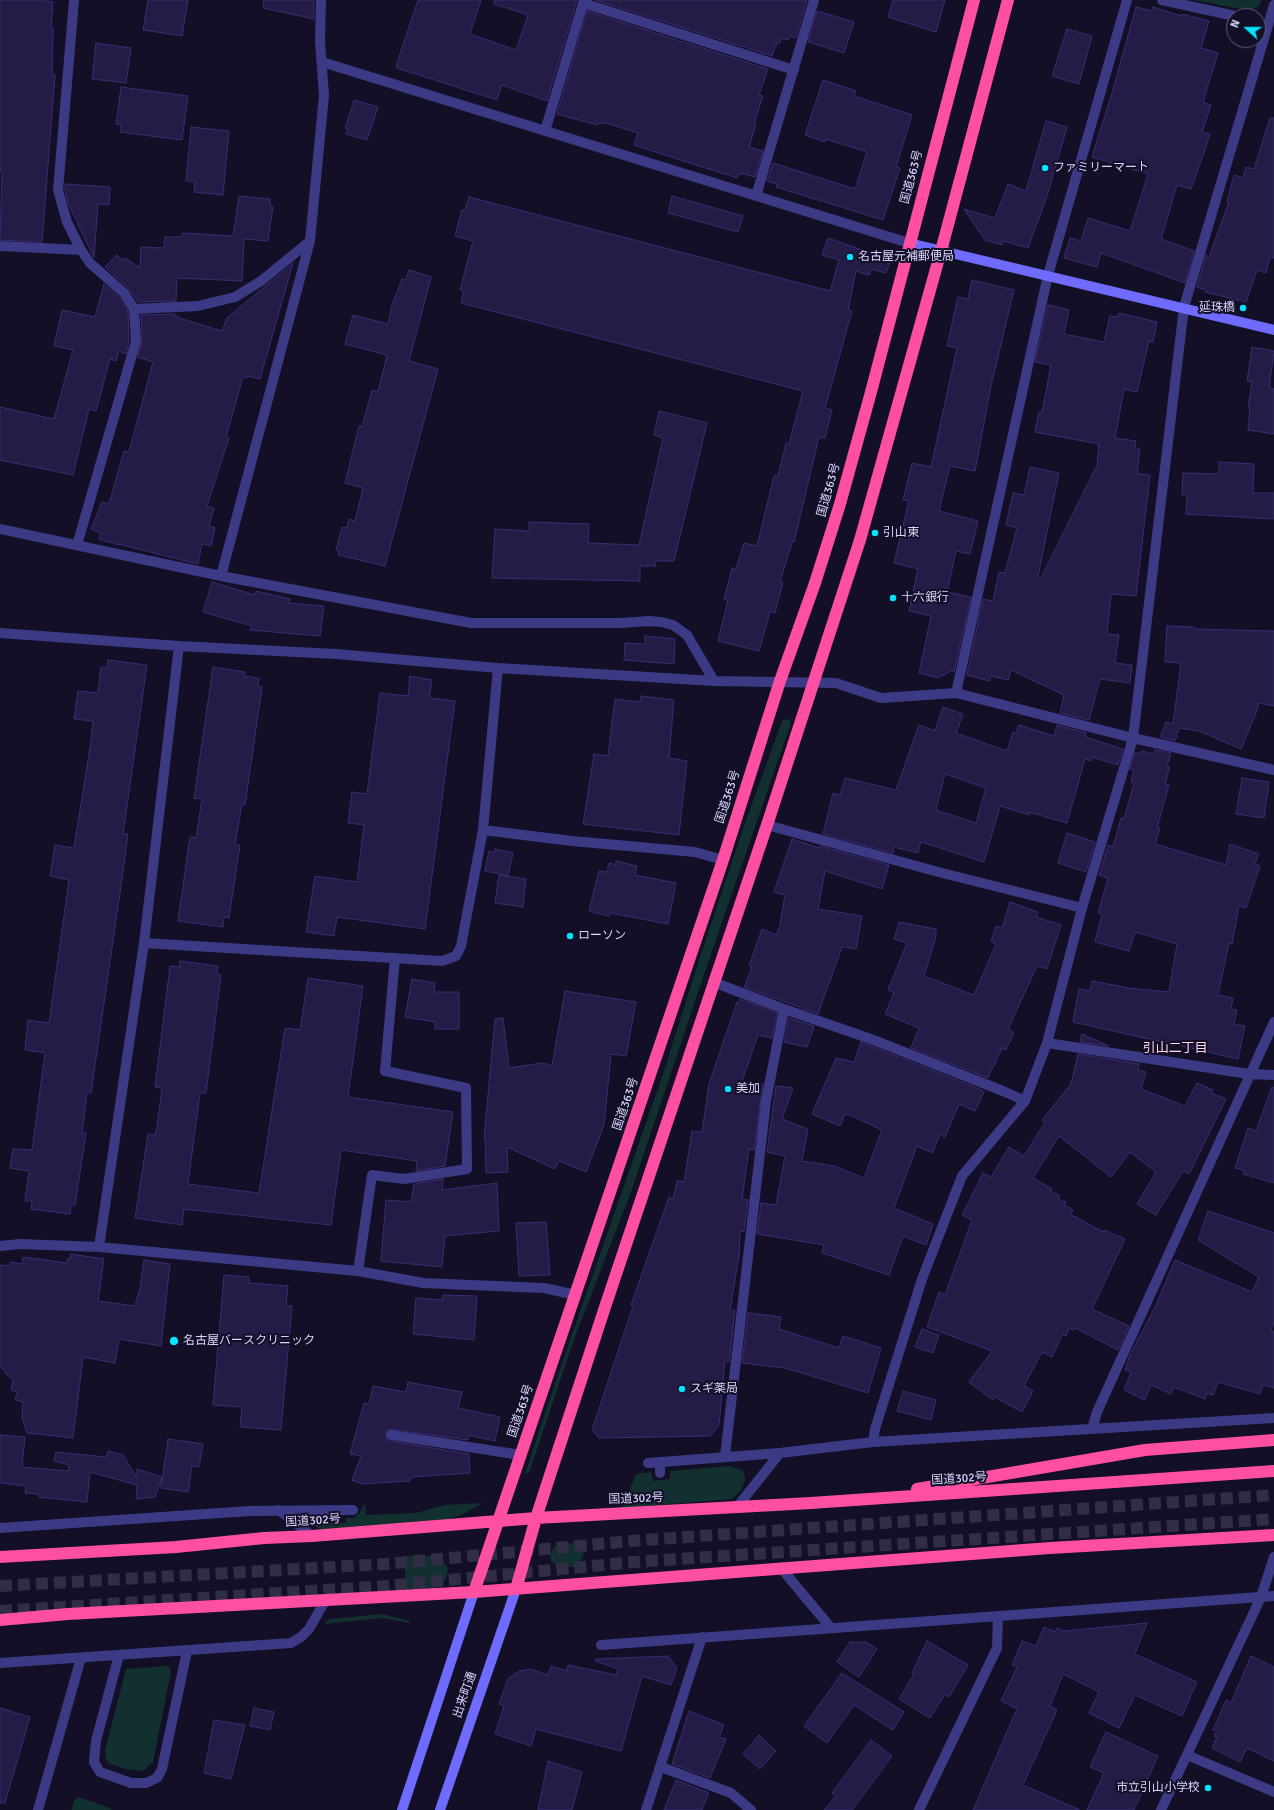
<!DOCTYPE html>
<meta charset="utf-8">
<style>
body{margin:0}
#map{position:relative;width:1274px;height:1810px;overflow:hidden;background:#130f26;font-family:Signika,sans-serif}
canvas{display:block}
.north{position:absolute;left:1226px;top:8px;width:40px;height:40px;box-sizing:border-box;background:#130f26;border:1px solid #625e7d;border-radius:50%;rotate:291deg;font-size:11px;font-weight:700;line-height:16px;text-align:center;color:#d9d4ff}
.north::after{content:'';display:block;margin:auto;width:14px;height:18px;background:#00e5ff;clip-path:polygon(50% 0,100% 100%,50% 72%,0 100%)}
</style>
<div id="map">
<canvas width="1274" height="1810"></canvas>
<div class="north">N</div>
</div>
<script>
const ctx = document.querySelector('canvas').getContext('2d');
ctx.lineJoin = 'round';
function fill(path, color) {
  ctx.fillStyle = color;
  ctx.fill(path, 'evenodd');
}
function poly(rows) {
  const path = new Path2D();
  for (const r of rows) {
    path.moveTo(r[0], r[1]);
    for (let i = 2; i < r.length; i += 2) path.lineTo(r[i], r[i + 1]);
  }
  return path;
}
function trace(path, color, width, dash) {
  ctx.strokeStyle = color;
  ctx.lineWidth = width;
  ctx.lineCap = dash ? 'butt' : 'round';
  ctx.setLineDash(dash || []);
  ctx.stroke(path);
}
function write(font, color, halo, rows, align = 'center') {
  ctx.font = font + ' Signika,"Noto Sans JP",sans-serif';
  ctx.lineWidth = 4;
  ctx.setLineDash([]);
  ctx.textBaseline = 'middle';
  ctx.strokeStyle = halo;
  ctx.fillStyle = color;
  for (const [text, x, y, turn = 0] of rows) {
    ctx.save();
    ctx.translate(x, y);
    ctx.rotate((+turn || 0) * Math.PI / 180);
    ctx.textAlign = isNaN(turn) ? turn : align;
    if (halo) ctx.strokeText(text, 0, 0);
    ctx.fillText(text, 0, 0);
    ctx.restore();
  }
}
fill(poly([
 [1194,0,1261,0,1259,6,1251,11],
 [786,719,790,720,791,723,708,963,631,1192,576,1334,529,1473,527,1474,526,1471,555,1383,663,1074,700,957,744,826,782,721],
 [729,1466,742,1470,745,1476,745,1481,741,1490,732,1499,622,1508,636,1474,651,1472,653,1481,670,1479,670,1471],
 [365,1503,366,1515,416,1513,444,1505,483,1503,463,1514,444,1521,322,1530,312,1525,311,1522,315,1516,332,1516,333,1523,346,1523,346,1518,354,1518,360,1512],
 [588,1542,578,1567,558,1567,551,1561,550,1556,554,1546,558,1544],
 [405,1556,430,1556,440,1559,448,1568,447,1576,442,1585,432,1588,405,1590],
 [382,1614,410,1621,409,1623,383,1618,324,1624,329,1619],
 [166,1666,169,1667,171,1672,153,1762,143,1771,126,1769,110,1764,106,1759,105,1750,126,1669],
 [79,1797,110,1808,112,1810,73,1810,71,1809,75,1799]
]), '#12302f');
const building = poly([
 [0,0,39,0,53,2,51,28,53,28,52,74,55,75,42,242,0,240,2,172,0,172,0,0],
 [148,0,188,0,182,36,143,30,148,0],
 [264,0,314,0,314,19,263,8,264,0],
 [418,0,481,0,470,34,516,50,528,15,494,4,494,0,577,0,547,101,502,85,497,100,397,68,396,66,418,0],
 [595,0,807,0,796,38,790,36,788,40,781,38,780,43,777,43,772,56,595,0],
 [893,0,945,0,936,32,888,17,893,0],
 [1136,7,1152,11,1153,7,1181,16,1182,14,1209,21,1201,48,1218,53,1203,102,1211,105,1202,132,1210,134,1207,144,1191,189,1177,185,1161,239,1194,251,1185,283,1101,253,1097,267,1064,258,1070,238,1081,241,1088,218,1130,231,1148,174,1092,157,1112,93,1136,7],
 [587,11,768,69,759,95,763,96,754,123,756,124,749,147,763,151,755,177,739,173,737,178,696,165,634,145,638,133,603,122,603,124,598,123,597,125,557,114,587,11],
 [817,11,854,22,844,53,808,42,817,11],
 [1067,29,1092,36,1079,84,1052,76,1067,29],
 [96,43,131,48,126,83,92,79,96,43],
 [823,80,856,91,854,96,912,115,896,167,900,168,883,220,776,187,777,184,767,181,773,163,855,189,867,152,826,139,825,142,805,135,823,80],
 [121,87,188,96,182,140,120,132,121,125,116,124,121,87],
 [354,100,378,107,367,140,346,134,348,129,345,128,354,100],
 [1270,118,1274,118,1274,258,1270,257,1266,273,1257,270,1246,302,1205,292,1206,290,1197,287,1206,255,1209,257,1229,202,1227,201,1234,175,1243,178,1246,167,1254,169,1270,118],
 [1046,121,1067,127,1048,193,1028,248,1003,241,1002,245,985,240,964,209,995,218,1008,184,1026,191,1046,121],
 [191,127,229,131,223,195,194,192,195,181,186,181,191,127],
 [65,184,110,187,109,205,98,204,94,258,68,203,65,189,65,184],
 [239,196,270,199,270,206,273,206,268,241,244,239,242,281,177,278,176,301,138,302,128,288,105,267,117,255,123,260,125,258,140,268,141,247,164,248,165,237,182,237,182,233,233,236,239,196],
 [672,196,743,216,738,232,668,213,672,196],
 [469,197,830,291,839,260,822,255,828,238,891,260,886,273,871,269,869,275,856,271,848,310,852,311,825,408,832,410,825,438,819,437,794,542,792,542,780,582,783,582,775,613,770,612,759,651,718,641,728,600,724,599,732,568,736,569,744,543,757,546,774,476,778,476,786,443,789,444,803,391,461,303,464,290,460,290,473,241,455,236,462,210,465,210,469,197],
 [293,263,260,379,248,376,247,378,243,377,226,437,229,438,207,506,214,508,209,526,215,528,211,546,202,544,198,564,118,544,118,545,99,539,101,533,91,529,102,502,109,504,124,451,129,452,153,362,138,357,142,341,141,315,176,314,176,317,222,331,227,318,293,263],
 [409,270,431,277,409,361,438,369,385,566,338,555,339,550,336,550,342,527,347,528,349,519,355,521,363,488,345,483,359,426,362,427,372,390,378,392,387,355,345,344,353,315,388,324,392,305,402,279,406,280,409,270],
 [972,280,1014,290,991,386,975,471,950,466,939,511,978,521,970,554,956,551,947,592,971,597,954,672,951,671,938,678,919,673,931,616,909,611,918,569,894,563,909,501,903,500,912,463,931,467,957,348,947,346,958,297,968,299,972,280],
 [104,284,119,297,128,311,129,340,126,354,119,351,116,361,110,359,96,411,89,409,73,475,0,460,0,407,54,419,73,350,54,346,62,310,95,317,104,284],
 [1048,305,1069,310,1064,334,1104,342,1110,316,1118,317,1119,313,1157,322,1153,342,1149,341,1137,392,1124,389,1115,438,1136,441,1135,449,1140,449,1137,474,1150,475,1136,596,1111,594,1107,634,1119,635,1115,663,1132,665,1130,683,1100,679,1089,720,1060,713,1064,695,1011,670,1008,680,991,676,989,681,967,675,983,599,993,601,999,572,1005,573,1017,528,1006,525,1013,493,1024,495,1030,467,1059,473,1038,576,1041,578,1097,465,1099,444,1035,432,1039,412,1042,413,1051,365,1035,362,1048,305],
 [1252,347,1274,351,1269,388,1274,389,1274,434,1248,430,1250,408,1248,408,1252,382,1247,381,1252,347],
 [659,411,707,423,674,561,655,561,656,566,640,566,640,581,492,578,495,529,529,531,529,522,589,524,588,543,639,545,663,438,654,435,659,411],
 [1219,462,1254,464,1253,493,1274,493,1274,519,1186,514,1187,495,1182,495,1183,473,1219,474,1219,462],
 [212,582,255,595,256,591,290,599,289,603,324,606,320,636,250,630,252,626,203,612,212,582],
 [1167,626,1194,627,1194,629,1274,631,1274,706,1259,703,1256,713,1241,749,1199,731,1179,728,1175,741,1160,737,1166,722,1173,724,1181,663,1165,662,1167,626],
 [645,636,675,639,674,664,624,660,625,643,645,644,645,636],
 [108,660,147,665,123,834,128,834,124,865,91,1093,87,1092,82,1133,86,1133,75,1205,71,1205,70,1214,31,1209,32,1201,25,1201,29,1171,10,1168,13,1149,32,1150,45,1053,25,1050,28,1020,49,1023,69,880,50,876,55,845,74,848,91,741,93,721,74,719,78,691,98,693,101,667,107,668,108,660],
 [213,667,245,672,244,676,259,678,258,686,262,687,245,805,242,804,235,844,240,845,229,918,224,917,223,927,178,921,190,837,196,838,202,799,194,798,213,667],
 [410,676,432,680,429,698,455,701,425,929,337,917,334,936,306,932,315,876,357,882,364,825,348,823,352,792,367,794,380,693,408,696,410,676],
 [641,696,674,700,669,758,687,761,679,835,583,824,594,754,608,756,615,699,640,702,641,696],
 [943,707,963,714,956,733,1007,751,1013,732,1016,733,1019,725,1054,736,1057,725,1086,733,1085,737,1123,749,1118,765,1092,757,1091,761,1085,759,1067,823,1029,812,1029,815,1000,806,984,862,921,842,918,853,894,847,893,853,823,834,833,793,840,795,845,778,896,790,919,725,935,731,943,707],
 [945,774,986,788,976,823,936,810,945,774],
 [1155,750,1171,753,1167,766,1170,767,1165,784,1169,785,1157,828,1160,828,1155,844,1226,865,1230,844,1259,854,1255,864,1260,866,1246,908,1239,906,1232,944,1229,943,1218,995,1233,998,1231,1009,1237,1010,1234,1024,1245,1026,1238,1059,1182,1046,1182,1045,1144,1038,1073,1022,1079,989,1090,991,1092,981,1129,988,1169,992,1177,944,1135,932,1129,951,1095,942,1102,914,1098,913,1108,878,1099,875,1108,845,1113,847,1121,818,1124,819,1134,783,1131,782,1134,770,1130,769,1135,752,1141,754,1142,751,1153,754,1155,750],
 [1242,778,1269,782,1264,818,1236,814,1242,778],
 [1067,833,1095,842,1086,872,1058,863,1067,833],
 [792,839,819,848,820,846,889,865,882,889,825,871,818,909,862,916,856,949,842,947,818,1014,744,987,752,967,749,966,762,929,777,935,778,930,779,930,785,895,774,892,792,839],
 [495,849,513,853,508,876,485,871,489,851,494,853,495,849],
 [616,861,637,866,635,875,676,883,668,924,610,913,609,916,589,911,599,871,607,872,609,863,616,865,616,861],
 [499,875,526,879,523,907,495,903,499,875],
 [1010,902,1038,912,1036,917,1061,925,1047,969,1037,966,1008,1029,1014,1032,1006,1050,1002,1048,988,1078,911,1048,919,1028,885,1014,894,993,888,990,907,943,894,939,899,922,936,929,936,937,924,976,974,995,996,944,991,942,996,926,1002,928,1010,902],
 [180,961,218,966,217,974,221,975,206,1093,200,1093,188,1184,259,1193,285,1028,300,1030,308,978,363,986,348,1097,453,1112,445,1166,416,1171,417,1161,341,1150,331,1225,184,1209,182,1225,135,1218,148,1134,155,1135,157,1127,162,1088,155,1087,170,966,180,967,180,961],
 [412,979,435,983,434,992,459,992,459,1029,435,1029,435,1022,405,1017,412,979],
 [565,991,636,1002,626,1056,611,1054,604,1125,586,1172,559,1161,555,1169,507,1147,508,1172,486,1173,485,1138,484,1138,495,1019,503,1018,509,1068,543,1063,552,1066,565,991],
 [740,999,777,1013,772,1038,758,1035,742,1081,763,1084,754,1150,749,1149,742,1199,748,1200,744,1232,740,1231,739,1255,730,1310,735,1311,729,1362,725,1361,719,1425,710,1436,599,1438,592,1430,633,1306,631,1305,669,1197,673,1199,677,1181,684,1182,692,1131,702,1132,709,1084,737,1002,739,1003,740,999],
 [789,1018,814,1026,807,1047,784,1042,789,1018],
 [1082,1034,1109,1046,1080,1042,1082,1034],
 [861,1042,982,1090,984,1092,975,1111,959,1104,945,1137,940,1135,932,1153,917,1146,894,1208,933,1224,926,1245,903,1236,889,1275,822,1253,824,1245,757,1234,761,1203,776,1205,785,1156,767,1152,776,1086,793,1088,782,1119,808,1129,802,1161,834,1166,864,1178,882,1130,850,1115,845,1114,840,1126,812,1114,836,1058,854,1062,861,1042],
 [1078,1054,1139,1064,1138,1070,1146,1072,1141,1089,1185,1106,1197,1083,1213,1090,1211,1093,1226,1099,1189,1174,1183,1171,1156,1215,1137,1204,1156,1172,1130,1152,1111,1177,1059,1136,1033,1178,1052,1189,1050,1191,1060,1196,1058,1199,1066,1202,1064,1205,1073,1210,1070,1214,1103,1232,1104,1230,1125,1239,1092,1309,1129,1326,1118,1350,1075,1328,1074,1330,1069,1328,1066,1336,1062,1335,1052,1357,1042,1352,1024,1386,1033,1391,1022,1412,995,1397,993,1400,969,1382,992,1351,927,1327,939,1292,945,1295,972,1220,962,1215,983,1173,991,1177,1009,1147,1024,1156,1045,1122,1042,1120,1071,1084,1078,1054],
 [1272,1087,1274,1088,1274,1183,1243,1174,1244,1170,1235,1168,1248,1128,1256,1131,1272,1087],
 [443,1179,442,1190,497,1183,499,1231,445,1236,442,1267,381,1261,386,1200,411,1202,414,1184,443,1179],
 [1208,1211,1274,1233,1274,1322,1271,1330,1274,1332,1274,1388,1263,1385,1260,1394,1218,1382,1213,1395,1207,1393,1205,1399,1174,1387,1171,1394,1151,1385,1145,1400,1124,1390,1131,1372,1125,1370,1130,1355,1156,1305,1175,1260,1252,1292,1259,1277,1198,1240,1208,1211],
 [546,1222,550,1275,519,1276,516,1223,546,1222],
 [71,1254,104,1259,98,1301,135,1306,140,1288,144,1260,170,1264,161,1346,119,1339,115,1363,83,1357,73,1438,27,1433,22,1417,23,1402,15,1400,17,1392,11,1390,13,1379,7,1375,3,1368,0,1368,0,1265,10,1266,10,1262,22,1264,23,1257,67,1263,68,1258,71,1259,71,1254],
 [224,1275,249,1277,249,1283,288,1286,286,1306,292,1306,281,1430,240,1427,242,1407,213,1405,224,1275],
 [443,1295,477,1296,474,1340,413,1334,416,1298,443,1300,443,1295],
 [748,1313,781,1317,779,1329,839,1348,843,1336,881,1348,868,1393,785,1368,742,1363,748,1313],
 [922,1329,939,1335,933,1353,915,1347,922,1329],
 [408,1382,462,1392,458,1408,500,1417,495,1441,468,1435,468,1440,389,1429,385,1434,387,1440,390,1441,469,1454,470,1473,411,1477,410,1481,362,1484,352,1480,361,1456,350,1454,364,1403,369,1404,373,1386,406,1392,408,1382],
 [903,1391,936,1400,931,1420,897,1411,903,1391],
 [0,1435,25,1437,22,1467,68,1471,69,1465,54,1461,56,1452,106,1457,108,1451,123,1455,137,1478,137,1469,162,1477,155,1497,136,1499,137,1485,90,1472,87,1502,39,1497,39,1494,25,1493,26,1486,0,1483,0,1435],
 [168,1439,203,1444,199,1467,192,1466,188,1492,161,1488,168,1439],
 [1147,1623,1135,1654,1197,1682,1182,1716,1135,1695,1119,1728,1089,1713,1099,1692,1063,1674,1050,1706,1057,1710,1023,1785,1080,1810,973,1810,1017,1709,1001,1701,1017,1667,1012,1665,1022,1641,1036,1646,1044,1627,1055,1632,1057,1628,1064,1631,1147,1623],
 [927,1641,968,1665,949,1697,945,1694,930,1718,899,1699,914,1674,912,1673,927,1641],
 [850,1642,866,1642,877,1649,859,1677,837,1662,850,1642],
 [668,1656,677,1668,671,1685,642,1676,621,1751,536,1729,531,1746,495,1734,504,1706,499,1704,508,1679,519,1671,531,1669,548,1675,551,1666,567,1671,568,1665,616,1675,618,1669,595,1661,596,1659,668,1656],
 [1251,1656,1274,1667,1274,1761,1247,1748,1240,1762,1212,1748,1217,1737,1214,1736,1217,1731,1213,1730,1226,1700,1231,1703,1251,1656],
 [842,1673,904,1712,893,1730,854,1705,827,1743,804,1726,842,1673],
 [0,1708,30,1717,5,1803,0,1803,0,1708],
 [254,1708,274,1712,270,1730,250,1726,254,1708],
 [689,1711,724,1725,719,1737,726,1739,710,1778,672,1764,689,1711],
 [214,1720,245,1725,231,1779,204,1773,214,1720],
 [1106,1732,1158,1756,1134,1810,1087,1810,1104,1773,1090,1767,1106,1732],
 [759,1735,776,1751,760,1769,743,1754,759,1735],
 [871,1740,892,1756,852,1810,824,1810,836,1796,832,1793,871,1740],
 [548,1761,582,1772,572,1810,538,1810,548,1761],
 [676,1780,709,1793,702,1810,664,1810,676,1780]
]);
fill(building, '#241b47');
trace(building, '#3b2d73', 1);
trace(poly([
 [0,1586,386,1564,631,1541,1274,1495],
 [0,1611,387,1586,634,1562,1274,1519]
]), '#312d47', 12, [12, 6]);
trace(poly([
 [391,1435,521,1455],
 [0,1528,250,1511,353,1510]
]), '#3d3a85', 10);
trace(poly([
 [74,0,58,190,67,222,81,250,90,263,124,293,134,309,198,306,235,297,261,281,310,241],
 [1162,0,1235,16],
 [583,3,794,70],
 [322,62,909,243],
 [545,131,584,0],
 [756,196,814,0],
 [0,246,81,250],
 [0,529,221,576,471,623,622,623,649,621,661,622,673,625,687,635,714,681],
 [77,545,136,341,134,309],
 [221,576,310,241,324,95,320,42,321,0],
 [0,633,179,646,336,654,498,668,714,681,836,683,881,698,956,693,1133,738,1274,770],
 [956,693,1048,275,1127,0],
 [767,825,942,873,1082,908],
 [483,830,572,841,695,852,723,860],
 [144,943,442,961,456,956,461,946,483,830,498,668],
 [713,982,784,1009,871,1039,1003,1091,1025,1101],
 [1047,1043,1249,1074,1274,1075],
 [0,1246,20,1244,99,1247,358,1271,423,1283,544,1288,576,1295],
 [99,1247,144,943,179,646],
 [358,1271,372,1175,404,1179,467,1169,466,1088,385,1071,395,958],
 [1092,1429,1097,1412,1274,1022],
 [873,1442,875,1429,922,1279,962,1176,1025,1101,1047,1043,1082,908,1133,738,1184,307,1274,5],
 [725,1456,766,1101,784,1009],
 [660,1462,660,1473],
 [648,1463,780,1453,873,1442,1274,1418],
 [737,1507,780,1453],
 [279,1510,312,1536],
 [781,1568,831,1628],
 [601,1645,1274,1596],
 [119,1655,96,1741,94,1762,100,1772,131,1783,146,1783,157,1778,162,1769,187,1651],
 [0,1663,291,1643,301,1637,309,1629,325,1601],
 [1187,1755,1274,1792],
 [661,1767,731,1793,751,1810],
 [38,1810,81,1658],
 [646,1810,702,1637],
 [919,1810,997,1648,998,1616],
 [1161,1810,1261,1597,1274,1557]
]), '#3d3a85', 10);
trace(poly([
 [909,243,1274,330],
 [402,1810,474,1592],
 [440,1810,516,1589]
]), '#6f6bff', 10);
trace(poly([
 [917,1489,1145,1450,1274,1440],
 [0,1557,176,1547,264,1538,312,1536,536,1518,811,1503,1274,1471],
 [516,1589,536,1518,605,1307,767,825,860,540,941,251,1008,0],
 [474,1592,723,860,780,681,815,583,840,504,871,392,974,0],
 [0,1620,68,1614,474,1592,1050,1548,1274,1535]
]), '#ff4fa3', 12);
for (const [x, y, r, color] of [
 [1045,168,4,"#00e5ff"],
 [850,257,4,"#00e5ff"],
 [1243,308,4,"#00e5ff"],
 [875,533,4,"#00e5ff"],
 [893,598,4,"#00e5ff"],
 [570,936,4,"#00e5ff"],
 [728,1089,4,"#00e5ff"],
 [174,1341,5,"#00e5ff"],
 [682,1389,4,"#00e5ff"],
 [1208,1788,4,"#00e5ff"]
]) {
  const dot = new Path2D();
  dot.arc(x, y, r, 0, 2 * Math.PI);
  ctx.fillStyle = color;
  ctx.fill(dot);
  trace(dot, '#130f26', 1.5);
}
write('12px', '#d9d4ff', '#130f26', [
 ["ファミリーマート",1053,168],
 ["名古屋元補郵便局",858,257],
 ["延珠橋",1235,308,"right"],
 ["引山東",883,533],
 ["十六銀行",901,598],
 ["ローソン",578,936],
 ["美加",736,1089],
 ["名古屋バースクリニック",183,1341],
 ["スギ薬局",690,1389],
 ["市立引山小学校",1200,1788,"right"]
], 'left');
write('12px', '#d9d4ff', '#130f26', [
 ["国道363号",912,177,-75],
 ["国道363号",829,490,-74],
 ["国道363号",728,797,-72],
 ["国道363号",626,1104,-71],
 ["国道363号",521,1411,-71],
 ["国道302号",959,1479,-4],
 ["国道302号",636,1499,-2],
 ["国道302号",313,1521,-4],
 ["出来町通",465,1695,-71]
]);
write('13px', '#ffd6f0', '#130f26', [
 ["引山二丁目",1175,1049]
]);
</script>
